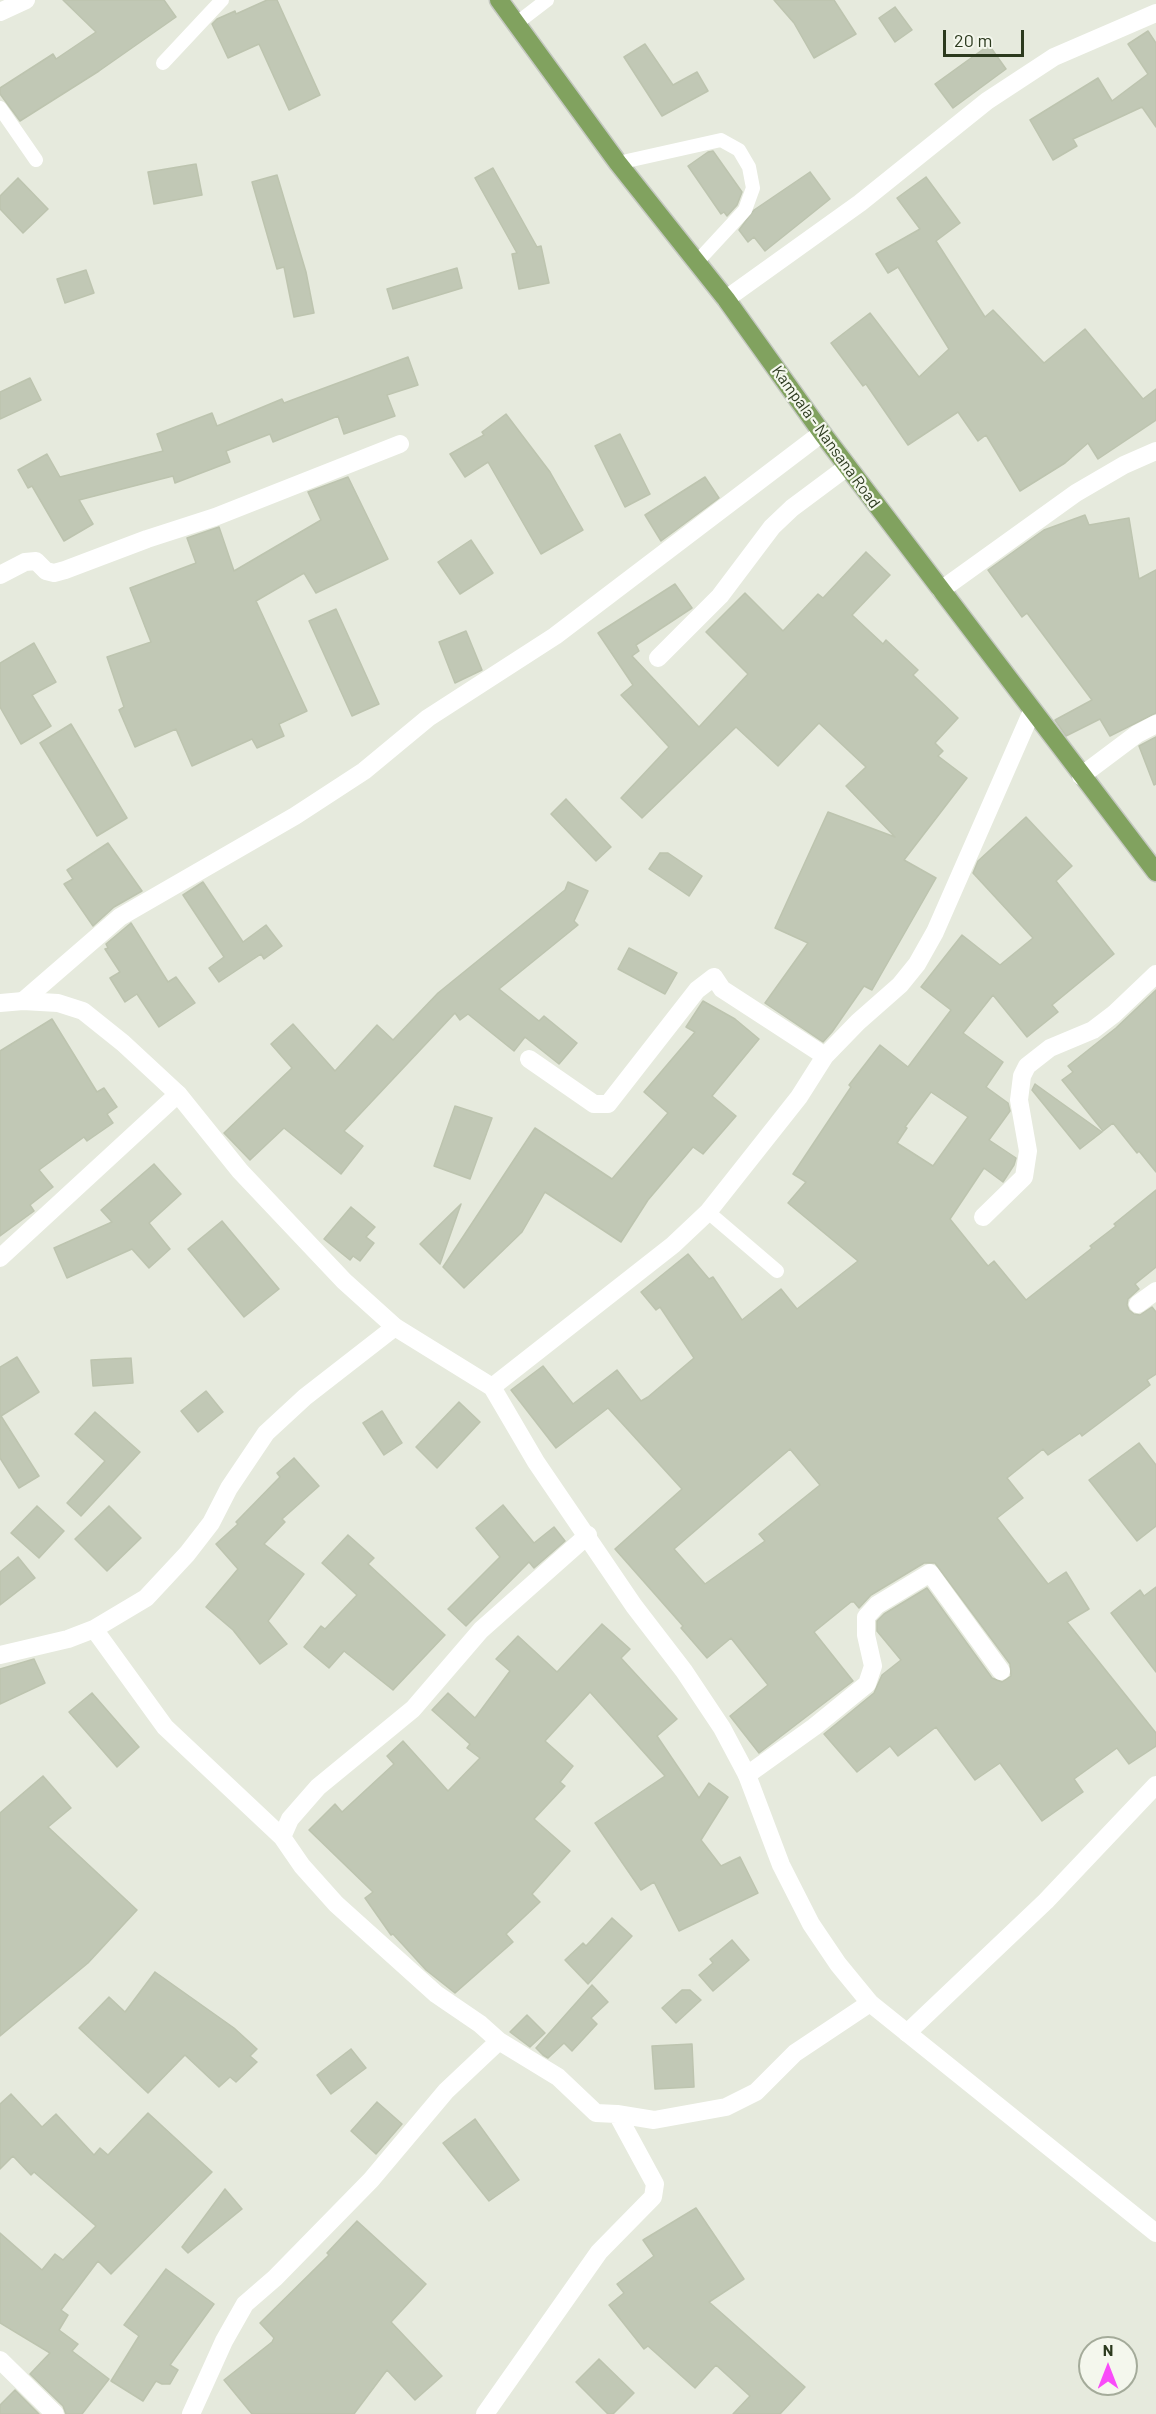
<!DOCTYPE html>
<style>
body{margin:0}
#map{position:relative;width:1156px;height:2414px;overflow:hidden;background:#e6eadd;font-family:Barlow,sans-serif}
canvas{display:block}
.north{position:absolute;left:1078px;top:2336px;width:60px;height:60px;box-sizing:border-box;background:#f4f7ed;border:2px solid #a4ab9a;border-radius:50%;rotate:0deg;font-size:16px;font-weight:700;line-height:24px;text-align:center;color:#2c3a1e}
.north::after{content:'';display:block;margin:auto;width:21px;height:27px;background:#f94bf9;clip-path:polygon(50% 0,100% 100%,50% 72%,0 100%)}
.scale{position:absolute;left:943px;top:30px;width:81px;height:27px;box-sizing:border-box;border:3px solid #2c3a1e;border-top:0;padding-left:8px;font-size:18px;line-height:21px;white-space:nowrap;color:#2c3a1e;-webkit-text-stroke:4px #f4f7ed;paint-order:stroke}
</style>
<div id="map">
<canvas width="1156" height="2414"></canvas>
<div class="north">N</div>
<div class="scale">20 m</div>
</div>
<script>
const ctx = document.querySelector('canvas').getContext('2d');
ctx.lineJoin = 'round';
function fill(path, color) {
  ctx.fillStyle = color;
  ctx.fill(path, 'evenodd');
}
function poly(rows) {
  const path = new Path2D();
  for (const r of rows) {
    path.moveTo(r[0], r[1]);
    for (let i = 2; i < r.length; i += 2) path.lineTo(r[i], r[i + 1]);
  }
  return path;
}
function trace(path, color, width, dash) {
  ctx.strokeStyle = color;
  ctx.lineWidth = width;
  ctx.lineCap = dash ? 'butt' : 'round';
  ctx.setLineDash(dash || []);
  ctx.stroke(path);
}
function write(font, color, halo, rows, align = 'center') {
  ctx.font = font + ' Barlow,sans-serif';
  ctx.lineWidth = 4.5;
  ctx.setLineDash([]);
  ctx.textBaseline = 'middle';
  ctx.strokeStyle = halo;
  ctx.fillStyle = color;
  for (const [text, x, y, turn = 0] of rows) {
    ctx.save();
    ctx.translate(x, y);
    ctx.rotate((+turn || 0) * Math.PI / 180);
    ctx.textAlign = isNaN(turn) ? turn : align;
    if (halo) ctx.strokeText(text, 0, 0);
    ctx.fillText(text, 0, 0);
    ctx.restore();
  }
}
const building = poly([
 [63,0,164,0,176,17,99,71,20,121,0,94,0,88,53,54,56,59,96,32,63,0],
 [267,0,277,0,320,95,289,110,259,44,228,58,212,24,217,19,235,11,236,14,267,0],
 [774,0,834,0,856,34,814,58,794,23,774,0],
 [895,7,912,30,895,42,879,18,895,7],
 [1148,31,1156,43,1156,127,1142,107,1073,139,1077,146,1053,160,1030,120,1098,78,1112,101,1148,74,1128,44,1148,31],
 [645,44,673,85,697,72,708,91,662,116,624,57,645,44],
 [989,45,1006,69,953,108,935,84,989,45],
 [713,151,742,192,737,205,727,216,724,212,721,214,688,166,708,152,713,151],
 [196,164,202,195,154,204,148,172,196,164],
 [493,168,537,247,541,246,549,283,519,289,512,254,517,253,475,178,493,168],
 [810,172,830,199,765,251,754,237,748,242,739,230,754,210,810,172],
 [277,175,306,272,314,313,294,317,284,267,277,269,252,182,277,175],
 [926,177,960,223,936,241,985,317,993,310,1044,363,1085,329,1143,399,1156,389,1156,420,1098,459,1088,443,1065,463,1020,491,986,435,978,441,958,412,908,445,866,384,863,386,831,343,870,313,919,377,949,349,898,267,888,273,876,254,920,229,897,198,926,177],
 [18,178,48,209,23,233,0,209,0,196,18,178],
 [457,268,462,288,393,309,387,289,457,268],
 [86,270,94,293,65,303,57,279,86,270],
 [408,357,418,385,387,395,395,416,344,434,338,416,273,442,270,434,226,451,230,462,175,483,173,476,79,500,93,524,64,541,32,486,28,488,18,470,47,454,60,477,163,451,157,434,212,413,217,426,282,399,284,403,408,357],
 [30,378,41,400,0,419,0,392,30,378],
 [506,414,550,472,583,530,541,554,488,462,465,477,450,454,484,435,482,432,506,414],
 [620,434,650,494,625,507,595,446,620,434],
 [348,477,388,559,316,593,304,573,256,601,307,711,279,724,284,736,257,748,252,739,192,766,176,729,135,747,119,710,124,707,107,657,151,642,130,588,196,563,187,538,219,527,234,571,321,520,308,492,348,477],
 [705,477,719,498,661,541,645,515,705,477],
 [1085,515,1089,525,1129,518,1139,579,1156,570,1156,713,1110,736,1100,719,1066,736,1055,720,1092,700,1027,613,1022,617,988,570,1044,530,1085,515],
 [471,540,493,573,460,594,438,562,471,540],
 [866,552,890,575,852,615,883,644,886,640,918,670,913,675,958,718,935,743,943,751,938,756,967,778,904,860,936,878,872,990,864,986,832,1032,823,1042,765,1003,808,943,775,928,828,812,895,837,846,786,866,767,819,723,778,766,736,727,642,818,621,798,669,747,621,695,633,685,598,633,675,584,692,608,636,645,639,651,632,656,699,727,748,674,706,632,745,593,783,631,818,594,823,598,866,552],
 [336,609,379,704,352,716,309,621,336,609],
 [466,631,482,670,455,683,439,642,466,631],
 [34,643,56,682,32,695,51,726,21,744,0,707,0,663,34,643],
 [71,724,127,818,97,836,40,743,71,724],
 [1156,737,1156,784,1154,785,1139,746,1156,737],
 [566,799,611,847,596,861,551,814,566,799],
 [1026,817,1072,866,1056,881,1114,954,1052,1005,1058,1012,1027,1037,993,995,963,1033,1003,1062,986,1087,1008,1103,1010,1111,989,1140,1016,1158,1014,1165,1003,1182,984,1168,950,1219,988,1266,994,1261,1026,1300,1092,1248,1090,1246,1116,1226,1114,1224,1156,1190,1156,1267,1135,1284,1139,1289,1128,1299,1127,1305,1129,1310,1134,1314,1140,1315,1152,1307,1156,1312,1156,1374,1147,1380,1150,1385,1082,1436,1080,1433,1048,1455,1043,1449,1007,1478,1023,1498,997,1518,1048,1584,1066,1572,1089,1609,1067,1622,1156,1733,1156,1746,1129,1764,1117,1748,1074,1779,1083,1792,1042,1821,1000,1763,975,1780,936,1727,898,1756,890,1746,857,1772,824,1734,874,1693,882,1675,901,1660,877,1631,877,1621,884,1614,927,1588,992,1678,1002,1682,1011,1676,1010,1664,935,1563,924,1563,871,1595,859,1608,854,1602,851,1602,814,1632,853,1681,759,1753,730,1716,768,1685,731,1638,707,1658,681,1628,683,1626,615,1549,682,1489,608,1408,556,1448,511,1390,543,1366,573,1404,617,1370,641,1401,648,1397,694,1358,660,1307,656,1310,641,1292,688,1254,709,1279,713,1277,742,1320,781,1289,797,1309,858,1261,788,1203,806,1182,793,1174,851,1087,849,1085,880,1045,908,1067,951,1010,921,987,962,935,1000,965,1033,938,973,873,978,861,1026,817],
 [931,1092,968,1117,933,1166,897,1143,907,1128,905,1127,931,1092],
 [790,1449,820,1485,759,1534,765,1541,705,1584,674,1549,790,1449],
 [108,843,142,891,114,907,93,926,64,884,73,879,67,870,108,843],
 [660,853,668,853,702,876,689,896,649,869,660,853],
 [203,882,243,942,266,925,282,946,264,959,261,954,219,982,209,968,224,957,183,895,203,882],
 [568,882,588,891,574,921,578,925,499,989,539,1021,544,1016,577,1043,559,1064,525,1037,514,1051,468,1014,460,1020,455,1013,344,1131,363,1146,341,1174,284,1128,250,1160,224,1133,292,1068,271,1044,293,1024,335,1071,377,1025,393,1040,438,993,565,890,568,882],
 [131,923,168,982,176,977,195,1003,159,1027,137,994,125,1002,110,978,120,972,105,949,108,948,106,944,131,923],
 [629,948,677,973,665,994,618,969,629,948],
 [1156,990,1156,1172,1139,1151,1137,1153,1113,1123,1103,1131,1062,1080,1073,1072,1068,1066,1116,1028,1156,990],
 [703,1001,735,1019,759,1039,712,1096,736,1116,703,1154,693,1147,648,1200,621,1242,545,1192,522,1232,464,1288,443,1267,535,1128,612,1179,668,1113,644,1092,695,1032,686,1027,703,1001],
 [52,1019,97,1092,104,1088,117,1107,107,1114,113,1123,87,1141,84,1137,39,1170,53,1187,30,1205,34,1211,0,1236,0,1051,52,1019],
 [1035,1084,1102,1132,1080,1149,1032,1090,1035,1084],
 [455,1106,492,1118,470,1179,434,1166,455,1106],
 [154,1164,181,1194,149,1223,170,1249,149,1268,132,1249,67,1278,54,1248,112,1222,101,1210,154,1164],
 [461,1204,440,1264,420,1244,461,1204],
 [351,1207,375,1227,366,1237,374,1243,360,1261,353,1256,350,1260,324,1239,351,1207],
 [222,1221,279,1289,244,1317,188,1249,222,1221],
 [17,1357,39,1392,1,1416,39,1476,19,1488,0,1458,0,1367,17,1357],
 [131,1358,133,1383,93,1386,91,1360,131,1358],
 [206,1391,223,1412,198,1432,181,1411,206,1391],
 [459,1402,480,1422,437,1468,416,1447,459,1402],
 [382,1411,402,1443,384,1455,363,1423,382,1411],
 [95,1412,140,1452,81,1516,67,1503,105,1461,75,1434,95,1412],
 [1139,1443,1156,1465,1156,1526,1137,1541,1089,1480,1139,1443],
 [294,1458,319,1486,282,1519,285,1522,264,1544,304,1574,268,1621,287,1644,260,1664,233,1630,206,1607,238,1569,216,1544,238,1524,236,1522,280,1477,277,1473,294,1458],
 [503,1505,534,1543,554,1527,565,1541,534,1568,529,1562,466,1626,448,1609,500,1557,476,1528,503,1505],
 [37,1506,64,1531,39,1558,11,1533,37,1506],
 [109,1506,141,1538,107,1571,75,1539,109,1506],
 [348,1535,374,1558,368,1564,445,1635,393,1690,344,1651,329,1668,304,1647,321,1626,325,1629,357,1595,322,1563,348,1535],
 [18,1557,35,1578,0,1605,0,1572,18,1557],
 [1156,1587,1156,1672,1111,1613,1140,1590,1144,1596,1156,1587],
 [602,1624,630,1649,621,1658,677,1719,657,1736,699,1798,709,1783,728,1797,701,1840,721,1866,740,1857,758,1893,679,1931,654,1882,641,1890,595,1823,665,1776,590,1692,545,1741,573,1766,560,1782,565,1786,534,1819,570,1851,532,1894,540,1902,506,1934,513,1942,455,1993,426,1970,393,1934,391,1935,365,1898,373,1892,309,1830,335,1804,342,1812,394,1764,387,1756,403,1741,448,1791,480,1758,467,1748,470,1744,432,1710,448,1693,475,1718,510,1671,496,1659,518,1636,557,1672,602,1624],
 [34,1659,45,1683,0,1704,0,1669,34,1659],
 [92,1693,139,1747,117,1767,69,1712,92,1693],
 [43,1776,71,1808,48,1827,137,1910,88,1963,0,2036,0,1813,43,1776],
 [612,1918,632,1936,588,1984,565,1960,583,1943,586,1946,612,1918],
 [732,1940,749,1960,713,1991,699,1975,713,1963,710,1959,732,1940],
 [155,1972,234,2028,257,2049,250,2056,257,2062,236,2082,230,2077,219,2087,185,2055,148,2093,79,2028,109,1997,125,2012,155,1972],
 [592,1985,608,2002,591,2018,597,2024,572,2051,564,2043,548,2058,543,2055,536,2048,592,1985],
 [682,1990,690,1990,701,2000,676,2023,662,2008,682,1990],
 [527,2015,545,2033,530,2047,510,2032,527,2015],
 [692,2044,694,2087,655,2089,652,2046,692,2044],
 [351,2049,366,2068,331,2094,317,2075,351,2049],
 [11,2094,42,2127,56,2114,94,2155,100,2148,108,2155,148,2113,212,2172,111,2274,98,2261,61,2310,68,2315,59,2330,78,2344,72,2351,109,2379,82,2414,66,2414,63,2406,30,2374,50,2353,0,2323,0,2233,42,2270,55,2254,63,2260,96,2226,34,2172,31,2175,13,2156,0,2169,0,2104,11,2094],
 [377,2102,402,2124,376,2154,351,2131,377,2102],
 [475,2119,519,2180,489,2201,443,2143,475,2119],
 [225,2189,242,2209,188,2253,182,2247,225,2189],
 [696,2208,744,2279,709,2302,805,2387,780,2414,733,2414,750,2396,716,2365,695,2388,648,2346,644,2349,609,2305,624,2293,617,2284,654,2256,643,2240,696,2208],
 [357,2221,426,2284,391,2322,442,2376,415,2400,387,2370,354,2414,252,2414,224,2380,272,2342,274,2338,260,2323,329,2255,327,2253,357,2221],
 [166,2269,214,2304,170,2365,178,2370,170,2384,162,2384,156,2381,143,2401,111,2381,139,2336,124,2325,166,2269],
 [599,2359,634,2393,613,2414,608,2414,576,2382,599,2359],
 [15,2390,39,2414,0,2414,0,2405,15,2390]
]);
fill(building, '#c1c8b5');
trace(building, '#bdc4af', 1.5);
const primary = poly([
 [499,0,618,163,726,299,822,433,1156,872]
]);
trace(primary, '#c4c8c0', 21);
trace(poly([
 [517,23,547,0],
 [163,63,222,0],
 [0,108,36,160],
 [618,163,721,140,739,150,749,167,753,188,745,210,696,263],
 [708,1212,777,1271]
]), '#fff', 14);
trace(poly([
 [726,299,860,203,987,101,1054,57,1156,13],
 [0,575,25,562,36,561,46,571,54,573,65,570,147,539,215,517,400,444],
 [941,590,1076,493,1124,465,1156,451],
 [658,658,720,596,772,527,792,508,847,467],
 [1081,776,1137,734,1156,724],
 [23,1001,120,917,295,816,364,771,428,718,555,636,822,433],
 [529,1059,594,1104,608,1104,697,990,714,977,722,989,825,1056],
 [983,1217,1024,1177,1028,1151,1019,1100,1022,1076,1027,1066,1050,1048,1093,1030,1114,1014,1156,974],
 [0,1258,178,1094],
 [1138,1304,1156,1291],
 [492,1387,673,1245,708,1212,799,1097,825,1056,858,1022,900,985,917,964,935,932,1032,711],
 [94,1629,165,1727,282,1837],
 [0,1655,68,1639,94,1629,146,1598,187,1554,211,1523,229,1488,266,1433,305,1397,395,1327],
 [747,1775,814,1727,867,1684,873,1666,866,1635,866,1617,877,1605,930,1573,1001,1671],
 [907,2033,1046,1901,1156,1785],
 [499,2041,480,2024,436,1994,336,1904,302,1866,282,1837,290,1819,318,1787,413,1709,481,1630,588,1535],
 [0,2360,55,2414],
 [191,2414,224,2341,245,2304,275,2278,371,2180,446,2091,499,2041,558,2077,596,2113,617,2114,654,2120,726,2107,756,2092,795,2053,870,2003],
 [485,2414,599,2252,653,2197,655,2184,617,2114]
]), '#fff', 18);
trace(poly([
 [0,12,26,0],
 [0,1003,23,1001,58,1003,83,1011,123,1043,178,1094,240,1171,344,1281,395,1327,492,1387,536,1462,634,1606,684,1671,722,1728,747,1775,781,1865,811,1924,838,1964,870,2003,1156,2233]
]), '#fff', 18);
trace(primary, '#81a25f', 18);
write('16px', '#2c3a1e', '#f4f7ed', [
 ["Kampala - Nansana Road",826,437,54]
]);
</script>
